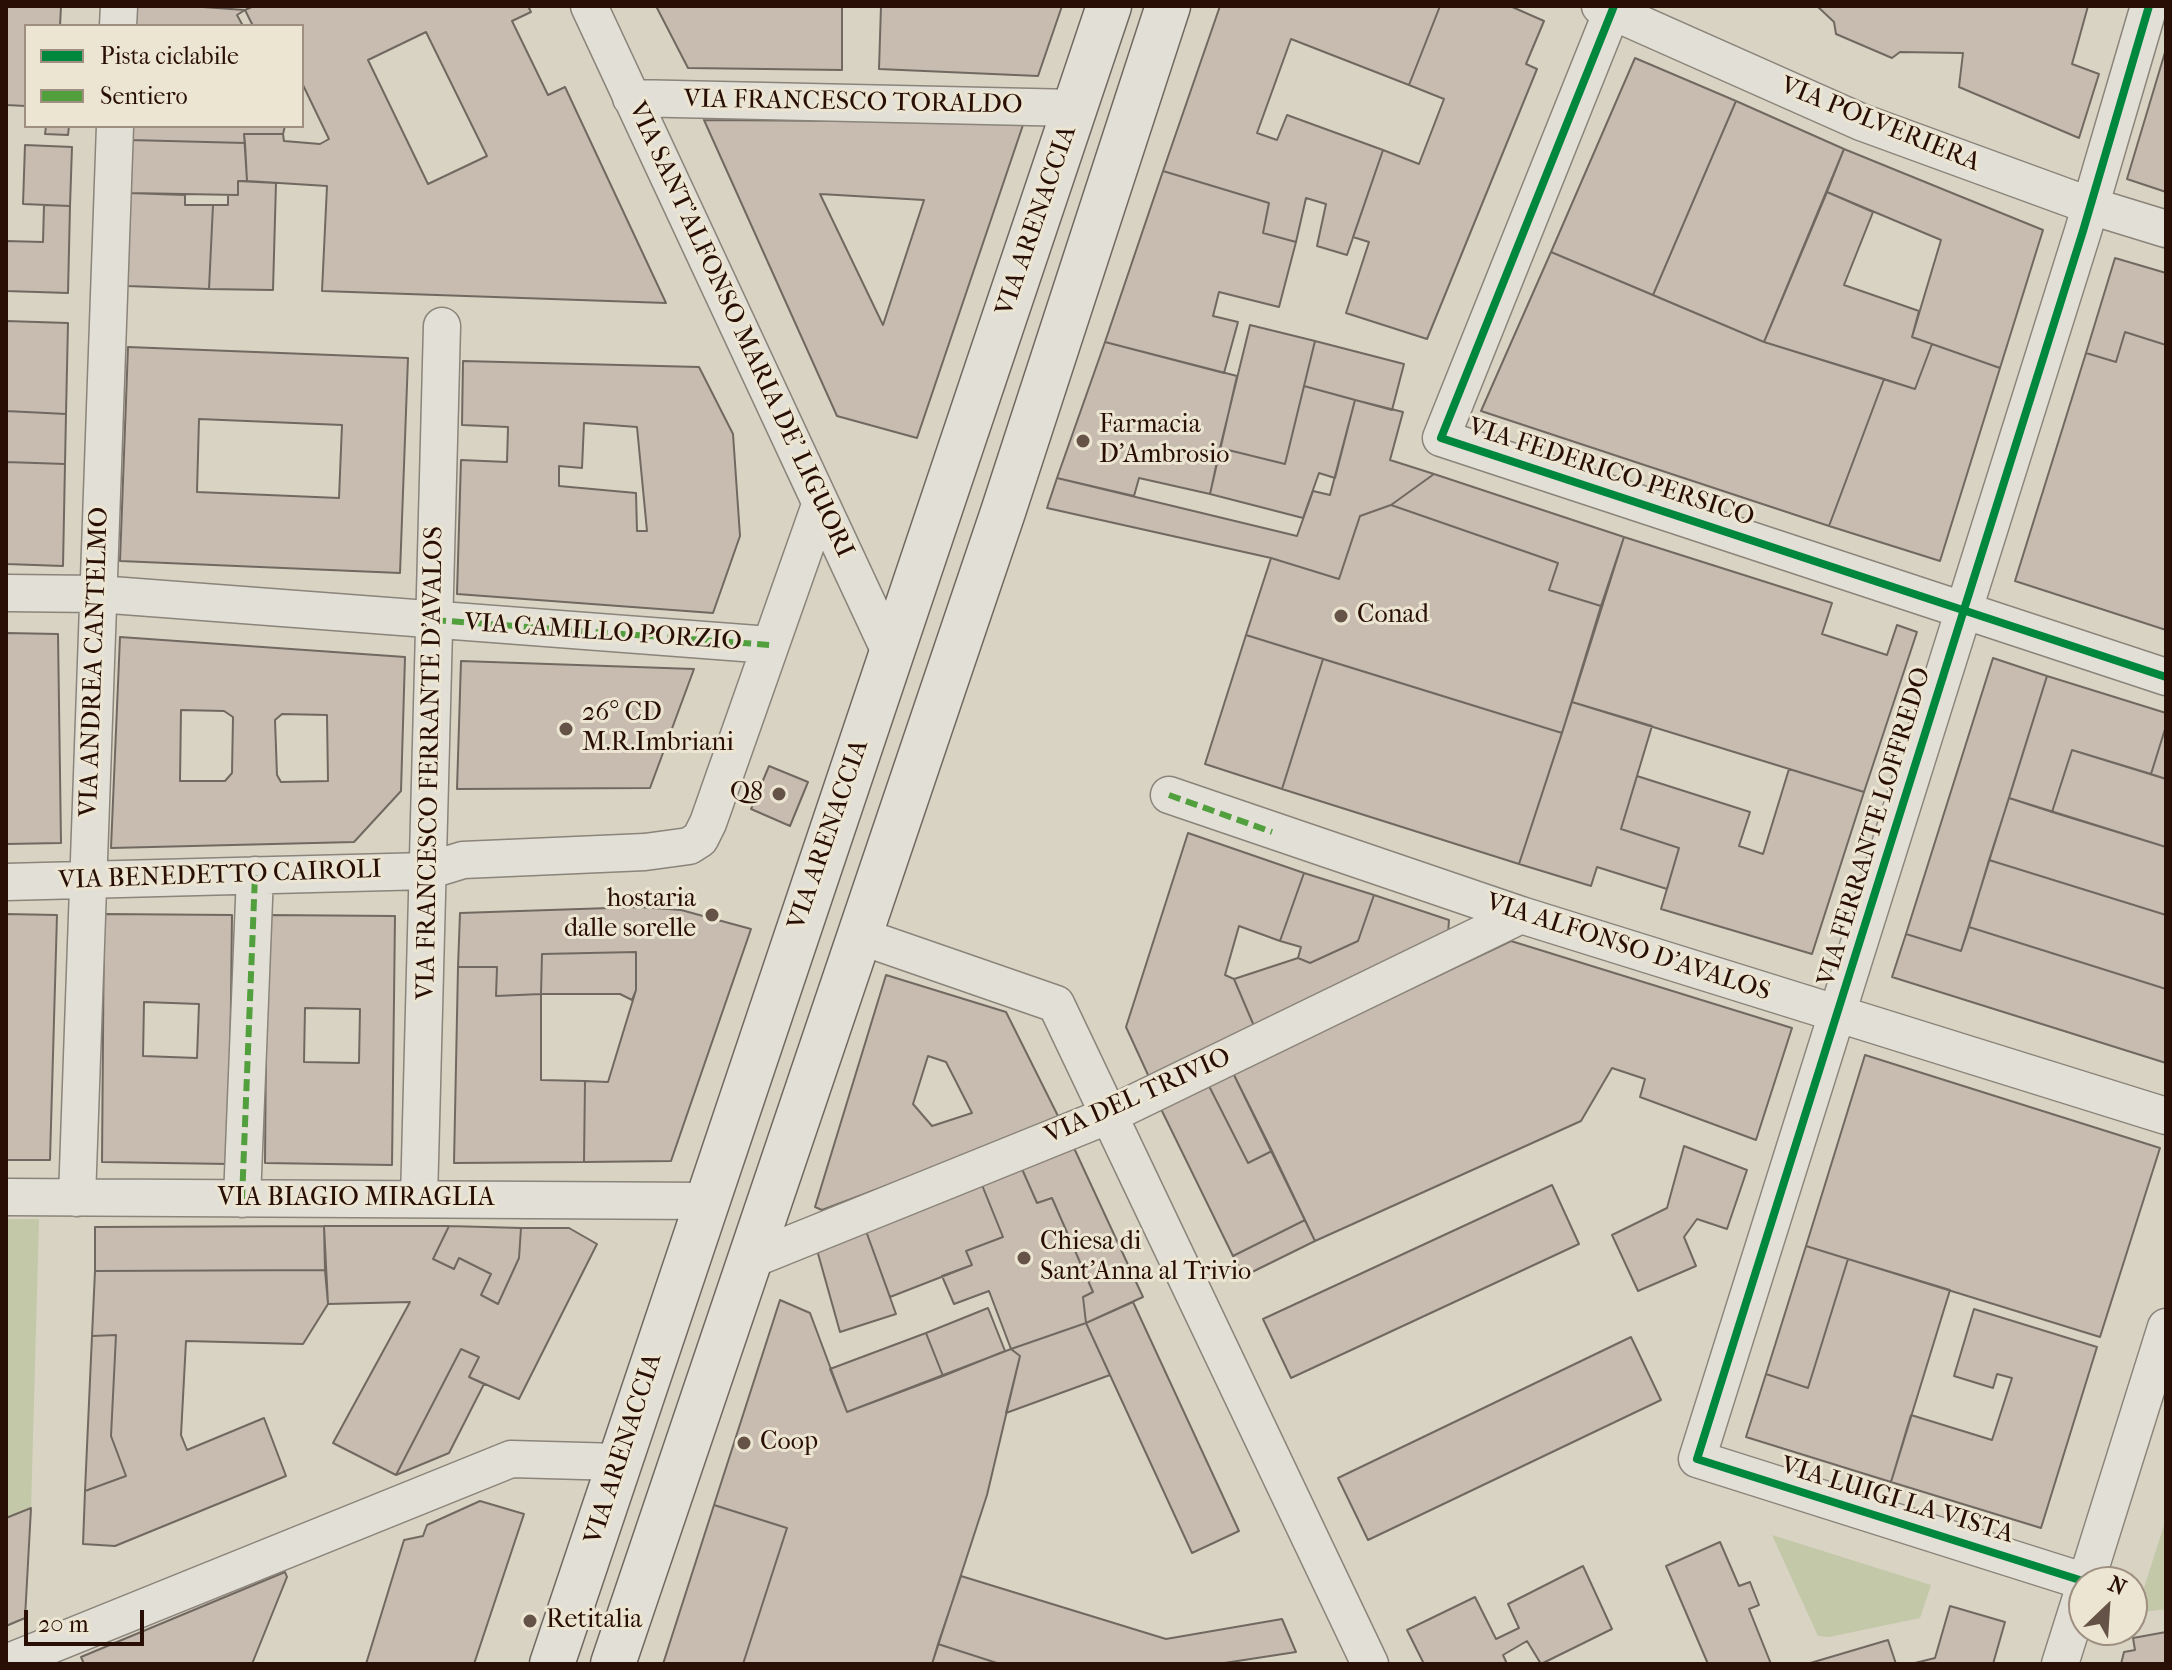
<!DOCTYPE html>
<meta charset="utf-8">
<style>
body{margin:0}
#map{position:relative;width:2172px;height:1670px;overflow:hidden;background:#d9d3c3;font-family:"IM FELL French Canon",serif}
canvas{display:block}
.frame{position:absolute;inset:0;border:8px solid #280e04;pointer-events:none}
.legend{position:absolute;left:24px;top:24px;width:280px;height:104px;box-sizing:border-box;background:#ece5d2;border:2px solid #9e8f80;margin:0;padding:10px 14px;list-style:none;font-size:24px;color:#280e04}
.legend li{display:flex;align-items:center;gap:16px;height:40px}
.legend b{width:40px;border:2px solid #9e8f80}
.north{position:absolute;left:2068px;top:1566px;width:80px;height:80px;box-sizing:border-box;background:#ece5d2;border:2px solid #9e8f80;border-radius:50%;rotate:25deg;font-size:22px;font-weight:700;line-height:32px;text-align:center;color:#280e04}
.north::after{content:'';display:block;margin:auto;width:28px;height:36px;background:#665347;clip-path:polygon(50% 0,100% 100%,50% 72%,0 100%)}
.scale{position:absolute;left:24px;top:1610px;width:120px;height:36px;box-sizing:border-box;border:4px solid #280e04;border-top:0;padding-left:10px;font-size:24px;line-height:28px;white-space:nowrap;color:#280e04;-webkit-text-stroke:6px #ece5d2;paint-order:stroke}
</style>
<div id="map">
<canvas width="2172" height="1670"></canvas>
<div class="frame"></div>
<ul class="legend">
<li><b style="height:10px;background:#00873e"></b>Pista ciclabile</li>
<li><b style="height:10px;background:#519f3d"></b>Sentiero</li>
</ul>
<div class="north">N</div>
<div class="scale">20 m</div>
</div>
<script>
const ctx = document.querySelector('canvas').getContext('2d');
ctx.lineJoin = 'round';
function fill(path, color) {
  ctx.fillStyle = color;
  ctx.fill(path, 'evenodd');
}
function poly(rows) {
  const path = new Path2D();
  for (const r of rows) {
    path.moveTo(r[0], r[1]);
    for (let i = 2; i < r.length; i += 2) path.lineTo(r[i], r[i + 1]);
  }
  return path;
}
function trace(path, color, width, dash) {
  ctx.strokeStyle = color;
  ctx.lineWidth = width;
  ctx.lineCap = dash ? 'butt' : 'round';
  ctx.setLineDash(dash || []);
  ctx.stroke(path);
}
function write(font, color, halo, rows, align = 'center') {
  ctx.font = font + ' "IM FELL French Canon",serif';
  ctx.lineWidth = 6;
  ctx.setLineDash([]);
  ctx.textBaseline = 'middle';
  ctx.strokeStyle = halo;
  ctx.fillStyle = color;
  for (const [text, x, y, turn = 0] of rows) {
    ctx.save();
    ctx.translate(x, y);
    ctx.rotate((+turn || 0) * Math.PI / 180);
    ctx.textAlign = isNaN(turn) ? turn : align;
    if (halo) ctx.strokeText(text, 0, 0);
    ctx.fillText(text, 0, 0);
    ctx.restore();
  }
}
fill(poly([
 [6,1219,39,1219,31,1508,6,1518],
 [2166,1519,2166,1609,2136,1613],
 [1772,1535,1931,1585,1920,1618,1829,1637,1818,1636]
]), '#c2c8a8');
const building = poly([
 [6,6,61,6,60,26,26,26,26,106,6,105,6,6],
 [136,6,189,6,245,10,237,15,243,26,135,26,136,6],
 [254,6,528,6,531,12,512,21,548,95,565,87,666,303,322,291,327,186,247,181,244,134,283,134,284,141,320,144,329,139,302,83,302,26,253,26,245,10,254,6],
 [426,32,487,156,428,184,368,60,426,32],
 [656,6,842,6,842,70,688,68,656,6],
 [881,6,1062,6,1038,76,879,69,881,6],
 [1220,6,1440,6,1409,85,1291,39,1257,133,1277,140,1287,115,1383,150,1347,255,1317,246,1326,204,1306,198,1296,242,1263,233,1269,203,1163,171,1220,6],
 [1440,6,1510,6,1544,21,1526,64,1537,69,1427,339,1346,313,1369,242,1353,237,1383,150,1419,164,1444,99,1409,85,1440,6],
 [1817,6,2088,6,2072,64,2099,74,2079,138,1959,87,1963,53,1900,52,1892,58,1836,34,1834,22,1817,6],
 [2166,49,2166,192,2127,179,2166,49],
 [1635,58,1736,101,1653,295,1551,252,1635,58],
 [1736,101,1844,149,1764,342,1653,295,1736,101],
 [704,120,1024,122,917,438,837,416,704,120],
 [820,194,924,200,883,325,820,194],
 [46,126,69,126,68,135,45,134,46,126],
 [131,126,285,126,283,134,244,134,245,143,130,140,131,126],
 [130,140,245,143,247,181,238,181,238,195,129,193,130,140],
 [25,145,72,147,70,206,23,204,25,145],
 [1844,149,2043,230,2000,368,1912,337,1941,240,1827,192,1844,149],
 [1163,171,1269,203,1263,233,1296,242,1279,307,1219,292,1213,316,1238,322,1224,373,1105,342,1163,171],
 [238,181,276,183,273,290,209,289,213,205,228,205,228,195,238,195,238,181],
 [1827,192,1873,212,1844,285,1919,311,1912,337,1932,344,1915,389,1764,342,1827,192],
 [129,193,185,195,185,205,213,205,209,289,127,286,129,193],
 [44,205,70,206,68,293,6,291,6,241,43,242,44,205],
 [1551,252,1764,342,1884,379,1829,526,1481,411,1551,252],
 [2115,258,2166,273,2166,345,2125,332,2116,362,2086,353,2115,258],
 [6,321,68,323,66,414,6,411,6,321],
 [1250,325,1315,341,1285,464,1220,448,1250,325],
 [2125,332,2166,345,2166,630,2015,581,2086,353,2116,362,2125,332],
 [1315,341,1404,364,1392,410,1304,386,1315,341],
 [1105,342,1237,376,1210,494,1139,478,1134,496,1057,478,1105,342],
 [1932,344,2000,368,1940,561,1829,526,1884,379,1915,389,1932,344],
 [128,347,408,358,400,573,120,561,128,347],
 [199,419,342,425,339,498,197,492,199,419],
 [463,361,699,367,733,434,740,536,713,613,457,594,461,460,507,462,508,427,462,425,463,361],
 [584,423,637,427,647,531,637,531,636,493,559,486,559,466,582,468,584,423],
 [1304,386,1355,400,1335,478,1319,473,1303,518,1210,494,1220,448,1285,464,1304,386],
 [1355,400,1403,412,1390,460,1434,474,1391,505,1360,516,1339,579,1271,558,1047,508,1057,478,1297,536,1313,491,1330,495,1355,400],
 [6,411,66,414,65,464,6,462,6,411],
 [6,462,65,464,63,566,6,564,6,462],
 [1434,474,1624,537,1601,606,1549,590,1558,563,1391,505,1434,474],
 [1391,505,1558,563,1549,590,1601,606,1562,733,1246,635,1271,558,1339,579,1360,516,1391,505],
 [1624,537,1832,603,1822,634,1887,655,1897,625,1917,632,1864,792,1572,702,1624,537],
 [6,633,58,634,61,843,6,844,6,633],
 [1246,635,1323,659,1282,789,1205,764,1246,635],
 [120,637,405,657,401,791,354,842,111,848,120,637],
 [181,710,224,711,233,717,232,773,225,781,180,781,181,710],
 [282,714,327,715,328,781,281,782,277,775,275,720,282,714],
 [1993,658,2047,676,1961,951,1906,934,1993,658],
 [1323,659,1562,733,1519,864,1282,789,1323,659],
 [461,661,694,669,650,788,457,789,461,661],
 [2047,676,2166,713,2166,726,2151,774,2072,750,2052,812,2009,798,2047,676],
 [1572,702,1652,726,1621,829,1679,848,1667,889,1597,867,1591,886,1519,864,1572,702],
 [2166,726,2166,779,2151,774,2166,726],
 [2072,750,2166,779,2166,847,2052,812,2072,750],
 [769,766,808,782,790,826,751,809,769,766],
 [1789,769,1864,792,1812,954,1661,909,1679,848,1621,829,1637,776,1750,812,1739,846,1763,854,1789,769],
 [2009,798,2166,847,2166,915,1989,860,2009,798],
 [1188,833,1304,873,1280,941,1239,926,1225,975,1234,979,1254,1026,1149,1077,1126,1027,1188,833],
 [1989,860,2166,915,2166,989,1969,927,1989,860],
 [1304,873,1374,895,1358,941,1310,963,1298,958,1301,947,1280,941,1304,873],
 [1374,895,1449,920,1448,934,1254,1026,1234,979,1298,958,1310,963,1358,941,1374,895],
 [640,907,681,910,751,929,671,1161,584,1162,585,1081,608,1082,636,990,636,952,542,954,541,994,496,996,497,967,458,967,460,913,640,907],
 [6,914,57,915,50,1160,6,1160,6,914],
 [104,914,232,915,229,1164,102,1162,104,914],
 [144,1002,199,1004,197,1058,143,1056,144,1002],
 [267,915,395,916,392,1165,265,1163,267,915],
 [305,1008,360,1009,359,1063,304,1062,305,1008],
 [1969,927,2166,989,2166,1063,1892,977,1906,934,1961,951,1969,927],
 [1511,941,1792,1028,1756,1140,1640,1097,1645,1079,1612,1068,1581,1121,1315,1241,1233,1073,1511,941],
 [636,952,636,990,632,1000,620,994,541,994,542,954,636,952],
 [458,967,497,967,496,996,541,994,541,1080,585,1081,584,1162,454,1163,458,967],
 [886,975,1006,1012,1060,1120,822,1210,815,1207,886,975],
 [928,1056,946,1062,972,1113,932,1126,913,1104,928,1056],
 [1865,1055,2160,1148,2100,1337,1806,1246,1865,1055],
 [1233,1073,1272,1151,1248,1163,1209,1086,1233,1073],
 [1209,1086,1248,1163,1272,1151,1305,1220,1233,1256,1161,1109,1209,1086],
 [1684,1146,1747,1170,1727,1229,1697,1219,1684,1237,1696,1266,1638,1291,1612,1235,1667,1208,1684,1146],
 [1074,1148,1143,1297,1086,1323,1083,1297,1093,1292,1052,1198,1037,1203,1022,1169,1074,1148],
 [1022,1169,1037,1203,1052,1198,1093,1292,1083,1297,1086,1323,1011,1349,989,1291,954,1304,942,1276,972,1265,966,1251,1003,1237,982,1185,1022,1169],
 [982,1185,1003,1237,966,1251,972,1265,890,1297,866,1231,982,1185],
 [1552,1185,1579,1244,1291,1378,1263,1319,1552,1185],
 [1305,1220,1315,1241,1244,1276,1233,1256,1305,1220],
 [324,1226,449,1226,433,1259,454,1269,459,1258,491,1274,481,1295,498,1304,519,1258,521,1228,569,1228,597,1244,519,1399,469,1377,479,1357,461,1349,396,1475,333,1443,410,1302,328,1304,324,1226],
 [324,1226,325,1270,95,1271,95,1227,324,1226],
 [449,1226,521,1228,519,1258,498,1304,481,1295,491,1274,459,1258,454,1269,433,1259,449,1226],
 [866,1231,896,1314,840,1332,817,1250,866,1231],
 [1806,1246,1848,1259,1808,1388,1766,1374,1806,1246],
 [1848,1259,1950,1290,1891,1482,1746,1437,1766,1374,1808,1388,1848,1259],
 [325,1270,328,1304,303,1344,186,1341,181,1435,187,1450,264,1418,286,1476,115,1546,83,1544,85,1491,126,1476,111,1436,116,1335,92,1336,95,1271,325,1270],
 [780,1300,810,1313,847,1412,1011,1349,1020,1356,987,1495,932,1664,743,1664,787,1528,714,1505,780,1300],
 [1133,1302,1239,1531,1192,1553,1086,1323,1133,1302],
 [988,1308,1005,1351,943,1376,926,1333,988,1308],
 [1974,1309,2097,1347,2041,1528,1891,1482,1911,1415,1992,1440,2012,1378,1997,1374,1993,1388,1954,1376,1974,1309],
 [1086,1323,1110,1375,1006,1413,1020,1356,1011,1349,1086,1323],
 [926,1333,943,1376,847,1412,830,1369,926,1333],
 [116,1335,111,1436,126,1476,85,1491,92,1336,116,1335],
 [1631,1337,1661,1400,1368,1540,1338,1478,1631,1337],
 [461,1349,479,1357,469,1377,484,1384,449,1453,396,1475,461,1349],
 [480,1501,524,1514,474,1664,366,1664,404,1540,423,1536,427,1525,480,1501],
 [714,1505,787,1528,743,1664,663,1664,714,1505],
 [31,1508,25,1618,6,1626,6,1518,31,1508],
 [1720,1542,1739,1586,1750,1582,1759,1605,1749,1609,1771,1664,1708,1664,1666,1566,1720,1542],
 [1583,1566,1612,1629,1541,1664,1527,1641,1503,1655,1507,1664,1424,1664,1407,1630,1475,1597,1496,1639,1519,1628,1508,1604,1583,1566],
 [285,1572,287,1577,252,1664,84,1664,81,1657,285,1572],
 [961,1576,1166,1639,1282,1619,1296,1652,1218,1664,1000,1664,938,1644,961,1576],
 [1950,1606,2005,1622,1993,1664,1911,1664,1935,1658,1950,1606],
 [2166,1632,2166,1664,2121,1664,2124,1652,2135,1650,2133,1638,2166,1632],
 [1888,1640,1896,1664,1807,1664,1888,1640],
 [938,1644,1000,1664,932,1664,938,1644]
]);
fill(building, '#c7bcaf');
trace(building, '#716961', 2);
const street = poly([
 [589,6,891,654],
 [1600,6,1861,122,2091,206,2166,229],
 [1614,6,1441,438,2166,677],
 [118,26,119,6],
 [631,98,1075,108],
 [6,593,98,594,770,645],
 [1169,795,1521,915,2166,1116],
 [6,882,427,871,463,860,645,852,689,846,700,839,708,823,820,505],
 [857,935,1056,1004,1370,1664],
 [6,1197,706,1201],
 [77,1198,115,126],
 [242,1199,255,875],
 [419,1199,442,326],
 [748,1261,1107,1116,1521,915],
 [2086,1582,1697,1459,2083,231,2149,6],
 [2086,1582,2166,1327],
 [6,1663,511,1459,619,1462],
 [2060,1664,2084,1588]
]);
const secondary = poly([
 [552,1664,1109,6],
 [613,1664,1003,512,1168,6]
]);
trace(street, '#8a847a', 39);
trace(secondary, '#716961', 47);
trace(street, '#e2dfd7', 36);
trace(secondary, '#e2dfd7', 44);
trace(poly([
 [434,620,770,645],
 [1169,795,1272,832],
 [242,1199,255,875]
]), '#519f3d', 6, [12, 6]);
trace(poly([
 [1614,6,1441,438,2166,677],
 [2086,1582,1697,1459,2083,231,2149,6]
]), '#00873e', 8);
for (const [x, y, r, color] of [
 [1083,441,8,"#665347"],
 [1341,616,8,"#665347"],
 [566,729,8,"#665347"],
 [779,794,8,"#665347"],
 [712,915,8,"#665347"],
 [1024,1258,8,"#665347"],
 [744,1443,8,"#665347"],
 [530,1621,8,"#665347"]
]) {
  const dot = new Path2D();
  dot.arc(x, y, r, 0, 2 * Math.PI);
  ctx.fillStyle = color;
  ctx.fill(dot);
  trace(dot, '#ece5d2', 3);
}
write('26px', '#280e04', '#ece5d2', [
 ["VIA FRANCESCO TORALDO",853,103,1],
 ["VIA POLVERIERA",1880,125,22],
 ["VIA ARENACCIA",1037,221,-71],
 ["VIA SANT'ALFONSO MARIA DE' LIGUORI",740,330,65],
 ["VIA FEDERICO PERSICO",1611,473,18],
 ["VIA CAMILLO PORZIO",603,633,4],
 ["VIA ANDREA CANTELMO",95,662,-88],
 ["VIA FRANCESCO FERRANTE D'AVALOS",431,763,-89],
 ["VIA FERRANTE LOFFREDO",1875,827,-73],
 ["VIA ARENACCIA",829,835,-71],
 ["VIA BENEDETTO CAIROLI",220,876,-2],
 ["VIA ALFONSO D'AVALOS",1628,948,18],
 ["VIA DEL TRIVIO",1138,1097,-24],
 ["VIA BIAGIO MIRAGLIA",356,1199],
 ["VIA ARENACCIA",624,1449,-72],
 ["VIA LUIGI LA VISTA",1897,1501,17]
]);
write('26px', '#280e04', '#ece5d2', [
 ["Farmacia",1099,426],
 ["D'Ambrosio",1099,456],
 ["Conad",1357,616],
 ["26° CD",582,714],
 ["M.R.Imbriani",582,744],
 ["Q8",763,794,"right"],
 ["hostaria",696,900,"right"],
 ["dalle sorelle",696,930,"right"],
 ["Chiesa di",1040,1243],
 ["Sant'Anna al Trivio",1040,1273],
 ["Coop",760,1443],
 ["Retitalia",546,1621]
], 'left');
</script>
